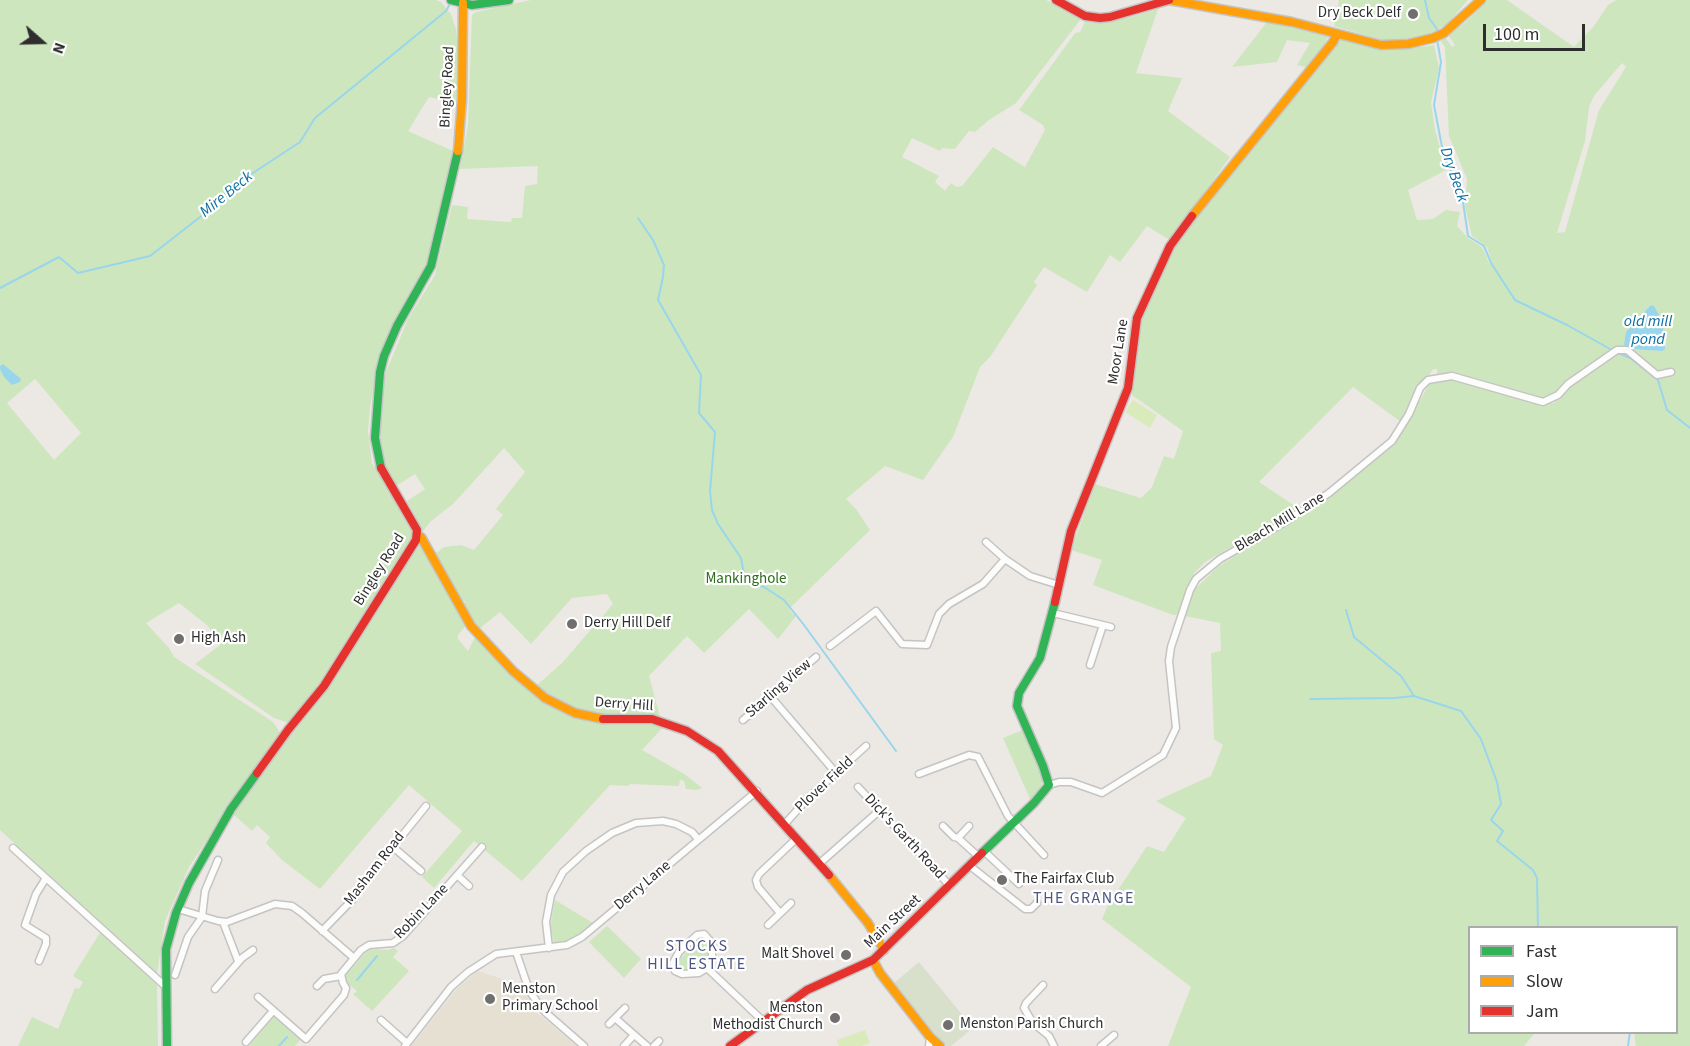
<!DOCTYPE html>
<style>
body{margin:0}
#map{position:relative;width:1690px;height:1046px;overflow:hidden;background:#ece8e4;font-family:"Source Sans 3",sans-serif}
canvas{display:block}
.legend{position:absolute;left:1468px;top:926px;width:210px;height:108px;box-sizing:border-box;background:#fff;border:2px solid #ababab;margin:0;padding:8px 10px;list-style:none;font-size:18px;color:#2e2e2e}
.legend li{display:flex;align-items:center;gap:12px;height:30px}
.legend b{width:30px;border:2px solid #ababab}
.north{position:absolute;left:12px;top:12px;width:60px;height:60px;-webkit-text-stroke:4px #fff;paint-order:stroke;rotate:110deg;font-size:16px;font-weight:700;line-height:24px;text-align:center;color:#2e2e2e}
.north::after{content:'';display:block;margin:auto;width:21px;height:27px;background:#2e2e2e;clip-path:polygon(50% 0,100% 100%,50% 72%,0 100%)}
.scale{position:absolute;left:1483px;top:24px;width:102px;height:27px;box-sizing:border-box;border:3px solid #2e2e2e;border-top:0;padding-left:8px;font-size:18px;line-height:21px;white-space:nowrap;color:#2e2e2e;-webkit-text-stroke:4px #fff;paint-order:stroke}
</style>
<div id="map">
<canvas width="1690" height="1046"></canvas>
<ul class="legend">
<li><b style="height:8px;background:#30b455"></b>Fast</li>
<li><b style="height:8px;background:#ff9f0a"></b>Slow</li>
<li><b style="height:8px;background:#e5322d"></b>Jam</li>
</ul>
<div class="north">N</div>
<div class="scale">100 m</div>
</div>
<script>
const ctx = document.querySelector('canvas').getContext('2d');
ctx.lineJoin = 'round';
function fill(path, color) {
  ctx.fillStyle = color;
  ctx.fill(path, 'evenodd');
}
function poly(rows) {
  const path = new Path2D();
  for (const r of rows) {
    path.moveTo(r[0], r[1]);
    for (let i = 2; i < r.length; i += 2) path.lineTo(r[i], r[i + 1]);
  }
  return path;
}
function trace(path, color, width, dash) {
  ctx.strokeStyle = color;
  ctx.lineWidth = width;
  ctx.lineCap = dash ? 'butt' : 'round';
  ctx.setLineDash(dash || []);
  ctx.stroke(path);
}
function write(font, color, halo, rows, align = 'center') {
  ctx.font = font + ' "Source Sans 3",sans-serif';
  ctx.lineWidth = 4.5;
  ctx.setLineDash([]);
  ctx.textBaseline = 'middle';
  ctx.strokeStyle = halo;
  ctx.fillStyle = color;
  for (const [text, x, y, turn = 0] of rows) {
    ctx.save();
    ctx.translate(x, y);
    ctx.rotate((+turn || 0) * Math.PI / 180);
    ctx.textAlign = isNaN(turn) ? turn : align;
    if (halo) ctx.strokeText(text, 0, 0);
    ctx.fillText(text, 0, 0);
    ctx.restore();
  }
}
fill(poly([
 [478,971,524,986,536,1012,577,1046,411,1046,459,986]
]), '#e6e0d3');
fill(poly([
 [0,0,436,0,441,2,451,14,456,29,458,49,458,103,429,97,408,131,453,151,427,262,420,278,397,315,376,375,370,408,368,431,372,463,410,526,413,540,367,613,313,696,292,724,274,718,195,664,220,645,208,626,179,603,146,623,169,648,174,657,273,722,281,734,230,805,189,867,165,921,157,974,0,830],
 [35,379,81,433,54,460,7,403],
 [531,0,1046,0,1081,19,1016,103,989,120,975,132,969,131,955,149,942,148,940,151,912,138,902,157,939,176,935,182,945,191,951,183,956,187,962,186,993,147,1025,167,1045,130,1043,125,1019,110,1070,40,1075,33,1080,32,1085,22,1128,18,1158,9,1136,73,1182,78,1168,111,1230,157,1170,240,1147,226,1120,262,1110,255,1087,292,1044,267,1034,282,1037,285,990,357,980,367,953,437,923,480,885,466,846,499,856,509,870,530,793,605,789,610,796,616,778,639,749,609,704,653,687,636,649,676,660,717,650,714,602,719,573,710,536,686,562,663,613,604,607,594,572,598,531,644,500,612,479,629,464,606,465,601,460,600,435,554,444,547,461,545,474,550,503,515,496,509,525,472,504,448,453,504,431,521,423,531,407,501,425,489,415,474,396,486,385,465,381,448,380,407,386,372,408,319,435,275,452,205,468,207,467,219,511,222,512,218,522,218,525,186,537,184,538,166,460,169,468,125,472,15,476,12],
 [1339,0,1468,0,1447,24,1429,34,1410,40,1386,41,1334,26],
 [1487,0,1507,0,1574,47,1594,26,1608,5,1616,0,1690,0,1690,1046,1636,1046,1634,1033,1676,1032,1676,928,1470,928,1470,1032,1535,1033,1524,1046,1168,1046,1191,987,1102,919,1108,905,1147,846,1164,852,1186,818,1156,801,1211,776,1223,745,1214,739,1211,653,1221,651,1220,623,1185,616,1194,590,1219,566,1331,495,1394,445,1430,383,1454,379,1532,403,1554,403,1572,383,1616,348,1569,380,1556,395,1543,399,1457,373,1437,376,1437,369,1433,369,1427,378,1418,387,1401,422,1353,387,1259,482,1298,508,1205,562,1194,573,1177,615,1173,615,1093,585,1102,560,1071,550,1095,484,1141,498,1152,487,1164,456,1174,459,1183,431,1132,395,1139,315,1176,244,1337,40,1344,39,1382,47,1386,50,1392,50,1395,47,1423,47,1434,45,1439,68,1431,102,1435,130,1446,170,1408,190,1417,220,1433,219,1446,210,1460,212,1457,226,1468,238,1482,247,1490,265,1491,260,1487,247,1472,236,1465,207,1467,179,1449,136,1445,47,1441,41,1445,37,1452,47,1455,45,1448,35,1466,22],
 [1622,63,1626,67,1599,110,1565,232,1557,233,1585,141,1589,107,1594,96],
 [1654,307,1663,322,1666,345,1662,351,1629,349],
 [1267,22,1329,36,1310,68,1297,65,1310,43,1287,40,1277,62,1232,67],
 [421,542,468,623,458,635,458,639,468,651,475,637,523,685,543,701,561,710,593,722,665,725,642,750,686,775,702,788,697,790,686,789,684,781,680,780,679,786,631,784,627,786,610,785,522,881,474,841,434,888,422,877,462,831,409,785,320,889,282,860,266,843,270,837,257,825,252,831,234,815,249,788,316,702],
 [1023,730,1043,778,1040,790,1031,801,1003,738],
 [555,900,593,923,572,939,565,942,554,942,550,928],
 [607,926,641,959,624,978,589,942],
 [101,931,157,985,158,1046,18,1046,32,1017,58,1029,75,988,79,989,83,982,73,976],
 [704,938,708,941,710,948,710,955,704,967,699,970,681,971,678,967,678,962,696,941],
 [394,948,398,951,393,957,409,971,372,1011,353,994,357,991,346,982,346,975,366,952,371,949,388,950],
 [274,1016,301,1039,295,1046,249,1046]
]), '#cee6be');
fill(poly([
 [919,962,973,1028,951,1046,947,1046,936,1036,894,983]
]), '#d8e0cc');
fill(poly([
 [1133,400,1157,415,1150,428,1125,412],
 [865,1030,870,1043,861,1046,839,1046,837,1040]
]), '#d9eabb');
fill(poly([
 [1651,305,1654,306,1663,322,1665,349,1662,351,1629,349,1624,345,1626,332],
 [3,364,21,379,20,382,12,385,4,377,0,369,0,366]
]), '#99d6ec');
trace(poly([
 [1425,0,1429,18,1437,29,1437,33],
 [1437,39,1441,62,1434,105,1443,152,1462,195,1468,236,1484,246,1491,263,1515,300,1567,325,1612,350],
 [638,218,653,240,664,265,663,277,658,300,701,375,699,413,715,432,710,491,712,510,718,524,741,558,745,580,764,587,784,600,804,625,896,751],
 [0,288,59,257,78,273,150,256,222,200,227,190,300,142,315,118,446,11,451,2],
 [1618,353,1630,358,1658,380,1667,410,1690,428],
 [1346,610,1354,637,1401,676,1414,696],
 [1310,699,1394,698,1414,696,1461,711,1481,739,1497,782,1501,804,1491,820,1503,831,1497,841,1533,870,1537,878,1538,928],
 [357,980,377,956],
 [279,1046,287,1037],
 [1628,1046,1630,1032]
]), '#99d6ec', 2);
const street = poly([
 [986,542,1005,559],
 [1053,613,1111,627],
 [830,646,876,611,902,644,927,645,939,614,949,604,983,584,1005,559,1030,576,1059,585],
 [1090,665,1103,625],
 [771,697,836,773],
 [743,720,816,657],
 [919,774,969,755,978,757,1008,816,1044,855],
 [1049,785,1059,782,1071,782,1102,793,1163,755,1176,728,1169,661,1171,647,1190,590,1196,579,1220,559,1285,522,1329,493,1392,441,1409,414,1420,388,1428,380,1452,376,1543,402,1558,395,1568,384,1617,350,1627,350,1657,375,1671,372],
 [858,787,950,886],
 [784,825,807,799,866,746],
 [943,826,954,837,958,838,979,857],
 [958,838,969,826],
 [393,847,421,871],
 [13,848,165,986],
 [985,852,1019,884],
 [820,863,879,811],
 [970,866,1025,909,1031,909,1037,903],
 [457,875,469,886],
 [178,909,218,921,227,922,275,904,292,906,302,913,354,958],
 [780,913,758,887,756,880,759,874,796,839],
 [223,922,238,961],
 [768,925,791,903],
 [322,931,354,898,368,878,426,806],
 [549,948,546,922,551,895,563,872,586,851,612,833,636,823,663,821,676,824,692,832,698,839],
 [516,952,529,990,537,1002,545,1012,584,1046],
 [39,961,46,944,46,938,25,925,36,894,46,878],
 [707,968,712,957,712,943,704,934,697,935,679,952,673,963,675,971,682,974,699,973,707,968,763,1021],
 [175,975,188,937,202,917,205,891,218,860],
 [1043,985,1026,1003,1024,1008,1033,1023,1049,1036,1054,1046],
 [317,986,324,979,341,976],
 [215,989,242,958,253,950],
 [258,997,306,1039,344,995,346,988,343,983,341,974,361,950,369,945,393,943,403,936,482,847],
 [615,1018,647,1046],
 [381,1020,407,1043],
 [609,1024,625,1008],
 [246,1042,273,1011],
 [405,1046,451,987,468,972,496,954,567,945,582,937,757,791],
 [624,1046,634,1035],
 [654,1046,659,1041],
 [929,1046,930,1037],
 [1101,1046,1114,1035]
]);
const fast = poly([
 [451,0,472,5,509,0],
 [381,468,375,438,380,372,384,356,397,326,431,266,458,151],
 [982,853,1034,803,1049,785,1043,766,1017,706,1019,693,1040,658,1055,602],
 [167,1046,166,949,176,913,189,883,231,809,257,773]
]);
const slow = poly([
 [1169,0,1292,22,1381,45,1408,44,1433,38,1444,33,1481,0],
 [458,151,462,99,463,3],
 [1192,216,1333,42,1337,34],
 [417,536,421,537,471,626,513,671,545,698,575,713,603,719],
 [829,875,868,923,884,950],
 [873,960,880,973,930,1037,940,1046]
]);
const jam = poly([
 [1056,0,1085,16,1100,18,1110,17,1169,0],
 [1055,602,1071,531,1128,388,1137,318,1170,246,1192,216],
 [603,719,652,719,687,731,718,751,829,875],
 [257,773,288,730,324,686,416,540,417,530,381,468],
 [730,1046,807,990,873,960,982,853]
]);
trace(street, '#c5c4c5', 9);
trace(fast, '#c5c4c5', 11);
trace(slow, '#c5c4c5', 11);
trace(jam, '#c5c4c5', 11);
trace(street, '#fcfcfb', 6);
trace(fast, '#30b455', 8);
trace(slow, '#ff9f0a', 8);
trace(jam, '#e5322d', 8);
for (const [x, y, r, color] of [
 [1413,14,6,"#706f6e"],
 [572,624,6,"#706f6e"],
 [179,639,6,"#706f6e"],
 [1002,880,6,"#706f6e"],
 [846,955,6,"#706f6e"],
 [490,999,6,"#706f6e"],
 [835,1018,6,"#706f6e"],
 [948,1025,6,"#706f6e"]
]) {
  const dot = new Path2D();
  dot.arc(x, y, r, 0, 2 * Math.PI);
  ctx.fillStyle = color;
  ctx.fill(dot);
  trace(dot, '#fff', 2);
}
write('15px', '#2e2e2e', '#fff', [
 ["Dry Beck Delf",1401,14,"right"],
 ["Derry Hill Delf",584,624],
 ["High Ash",191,639],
 ["The Fairfax Club",1014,880],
 ["Malt Shovel",834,955,"right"],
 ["Menston",502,990],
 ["Primary School",502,1007],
 ["Menston",823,1009,"right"],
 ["Methodist Church",823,1026,"right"],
 ["Menston Parish Church",960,1025]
], 'left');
write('15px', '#2e2e2e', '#fff', [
 ["Bingley Road",448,87,-87],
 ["Moor Lane",1119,352,-81],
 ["Bleach Mill Lane",1280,523,-31],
 ["Bingley Road",380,570,-58],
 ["Starling View",779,689,-41],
 ["Derry Hill",624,705,4],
 ["Plover Field",825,785,-43],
 ["Dick's Garth Road",904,837,47],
 ["Masham Road",375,869,-52],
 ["Derry Lane",643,886,-40],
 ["Robin Lane",422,912,-46],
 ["Main Street",893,922,-43]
]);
write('15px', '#2c6e1b', '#fff', [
 ["Mankinghole",746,580]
]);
write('italic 16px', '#0d6fa3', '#fff', [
 ["Dry Beck",1453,175,71],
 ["Mire Beck",227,195,-39],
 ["old mill",1648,322],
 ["pond",1648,340]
]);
ctx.letterSpacing = '1.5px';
write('16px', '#4d5680', '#fff', [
 ["THE GRANGE",1084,899],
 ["STOCKS",697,947],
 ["HILL ESTATE",697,965]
]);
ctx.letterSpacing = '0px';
</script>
